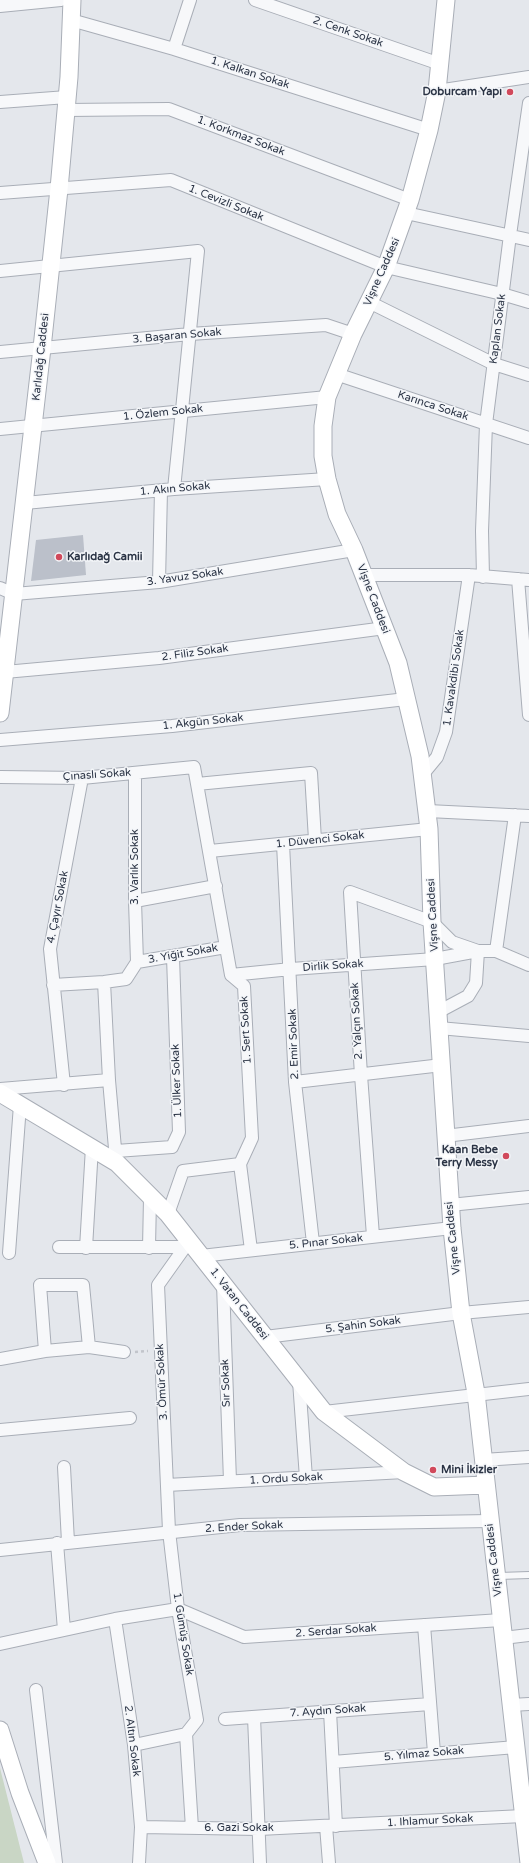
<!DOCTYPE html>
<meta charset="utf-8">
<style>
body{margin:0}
canvas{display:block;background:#e4e7ec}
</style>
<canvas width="529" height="1863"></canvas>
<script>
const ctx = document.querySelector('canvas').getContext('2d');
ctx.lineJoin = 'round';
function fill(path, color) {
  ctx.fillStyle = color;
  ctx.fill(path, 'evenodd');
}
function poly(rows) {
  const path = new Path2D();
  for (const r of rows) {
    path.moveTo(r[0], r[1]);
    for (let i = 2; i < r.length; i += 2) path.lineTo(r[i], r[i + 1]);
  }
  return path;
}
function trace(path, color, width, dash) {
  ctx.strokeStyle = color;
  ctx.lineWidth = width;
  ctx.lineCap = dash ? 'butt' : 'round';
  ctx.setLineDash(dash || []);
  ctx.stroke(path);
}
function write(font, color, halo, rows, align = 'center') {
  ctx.font = font + ' "Varela Round",sans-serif';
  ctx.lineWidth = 3;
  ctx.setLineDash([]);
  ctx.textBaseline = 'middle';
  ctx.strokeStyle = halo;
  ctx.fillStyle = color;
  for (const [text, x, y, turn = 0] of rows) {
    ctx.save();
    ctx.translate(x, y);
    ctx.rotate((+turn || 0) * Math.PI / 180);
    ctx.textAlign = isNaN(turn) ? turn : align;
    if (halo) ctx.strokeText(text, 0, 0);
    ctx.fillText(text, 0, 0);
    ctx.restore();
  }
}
fill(poly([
 [0,1768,24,1863,0,1863]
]), '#c9d6c5');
fill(poly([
 [83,535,86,575,31,581,36,540]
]), '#bbc0ca');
const service = poly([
 [499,1576,529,1575]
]);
const minor = poly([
 [255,0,440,64],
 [0,6,61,0],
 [71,20,174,49,429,130],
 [174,49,190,0],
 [437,91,529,77],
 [0,102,67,97],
 [66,110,169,109,410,200],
 [0,193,171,180,386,267,502,294,529,302],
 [406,213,529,240],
 [0,271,198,251,174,489],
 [369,302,494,364,529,375],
 [0,352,190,334,326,325,353,334],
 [336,374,529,438],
 [0,429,327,397],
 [25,503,174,489,327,479],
 [364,575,469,575,529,580],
 [483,577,482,531,486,424,510,235,529,103],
 [518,579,529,715],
 [159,582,161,490],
 [0,588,14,594,159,582,354,550],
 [5,672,159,658,385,628],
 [0,740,172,726,406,699],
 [135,773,135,901,137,962],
 [423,774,437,757,446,732,469,575],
 [0,777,82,778,194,767,231,975,244,986,252,1138,240,1164,251,1250],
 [197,784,311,773,315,840],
 [428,811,529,816],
 [283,844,295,1082,313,1243],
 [210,851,429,829],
 [135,901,216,886],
 [496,951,515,815],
 [231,975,291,969,435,959,478,951,476,983,468,996,438,1012],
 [104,982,109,1080,116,1160],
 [53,985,104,982,126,979,137,962,226,947],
 [439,1028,529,1036],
 [295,1082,442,1065],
 [64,1085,50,949,82,778],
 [0,1089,109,1080],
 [445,1136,529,1126],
 [116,1151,172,1147,179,1132,173,957],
 [450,1205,529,1197],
 [168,1214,183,1171,240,1164],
 [373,1236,361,1075,350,892,432,922,452,942,478,951,496,951,529,965],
 [59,1247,185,1247],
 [86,1248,92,1147],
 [149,1248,150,1198],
 [9,1253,20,1105],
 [201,1256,452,1228],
 [223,1284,230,1481],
 [265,1337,461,1313,529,1307],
 [45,1351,40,1285,83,1285,89,1347],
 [0,1359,45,1351,89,1347,124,1352],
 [299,1381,306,1478],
 [324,1412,529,1389],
 [0,1430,130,1418],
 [483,1460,529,1457],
 [64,1467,68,1542],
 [167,1485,404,1472],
 [57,1543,64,1630],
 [0,1550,240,1525,490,1521],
 [115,1619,134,1745,141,1827,139,1863],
 [424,1625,434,1753],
 [503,1638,529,1635],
 [0,1644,115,1619,178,1609,244,1637,501,1620],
 [36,1690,56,1863],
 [511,1705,529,1704],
 [330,1711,336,1826],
 [254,1717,260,1863],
 [225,1719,430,1704],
 [186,1734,192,1828],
 [134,1745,186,1734,197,1720,178,1609,169,1531,158,1285,185,1247,191,1243],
 [333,1762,516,1747],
 [326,1826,329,1863],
 [141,1827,259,1829,523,1816]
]);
const secondary = poly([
 [446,0,437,91,429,130,410,200,386,267,353,334,327,397,323,426,323,456,327,479,337,514,354,550,398,663,420,756,429,829,432,922,452,1228,461,1313,476,1393,529,1863],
 [0,713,42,348,59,189,69,77,72,0],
 [0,1093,117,1163,168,1214,324,1412,404,1472,434,1487,486,1485],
 [0,1730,20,1793,47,1863]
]);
trace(service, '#a9aeb7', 8);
trace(minor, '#a9aeb7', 14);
trace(secondary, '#a9aeb7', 19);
trace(poly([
 [135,1352,148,1351]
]), '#c2c5cb', 2.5, [3, 3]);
trace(service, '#f7f8fa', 6);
trace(minor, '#f7f8fa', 12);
trace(secondary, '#fff', 17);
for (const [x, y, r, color] of [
 [510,92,4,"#d1495b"],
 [59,557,4,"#d1495b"],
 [506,1156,4,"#d1495b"],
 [433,1470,4,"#d1495b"]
]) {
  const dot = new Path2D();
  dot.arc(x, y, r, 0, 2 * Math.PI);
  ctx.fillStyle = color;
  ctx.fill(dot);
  trace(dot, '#f4f6f9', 1.5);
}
write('11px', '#2b3445', '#f4f6f9', [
 ["2. Cenk Sokak",348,32,19],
 ["1. Kalkan Sokak",250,73,18],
 ["1. Korkmaz Sokak",241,136,21],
 ["1. Cevizli Sokak",226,203,22],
 ["Vişne Caddesi",382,272,-66],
 ["Kaplan Sokak",498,329,-83],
 ["3. Başaran Sokak",177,336,-5],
 ["Karlıdağ Caddesi",41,357,-84],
 ["Karınca Sokak",433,406,18],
 ["1. Özlem Sokak",163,413,-6],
 ["1. Akın Sokak",175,489,-5],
 ["3. Yavuz Sokak",185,577,-8],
 ["Vişne Caddesi",373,599,69],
 ["2. Filiz Sokak",195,653,-8],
 ["1. Kavakdibi Sokak",454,678,-82],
 ["1. Akgün Sokak",203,722,-6],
 ["Çınaslı Sokak",97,775,-4],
 ["1. Düvenci Sokak",320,840,-6],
 ["3. Varlık Sokak",135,867,-90],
 ["4. Çayır Sokak",58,907,-79],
 ["Vişne Caddesi",433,915,-93],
 ["3. Yiğit Sokak",183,954,-10],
 ["Dirlik Sokak",333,966,-4],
 ["2. Yalçın Sokak",357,1021,-93],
 ["1. Sert Sokak",246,1030,-93],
 ["2. Emir Sokak",294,1044,-92],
 ["1. Ülker Sokak",177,1081,-92],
 ["Vişne Caddesi",453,1238,-96],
 ["5. Pınar Sokak",326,1242,-6],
 ["1. Vatan Caddesi",239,1304,52],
 ["5. Şahin Sokak",363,1325,-7],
 ["3. Ömür Sokak",162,1382,-93],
 ["Sır Sokak",226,1383,-92],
 ["1. Ordu Sokak",286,1479,-3],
 ["2. Ender Sokak",244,1527,-3],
 ["Vişne Caddesi",494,1560,-97],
 ["2. Serdar Sokak",336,1631,-4],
 ["1. Gümüş Sokak",183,1634,81],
 ["7. Aydın Sokak",328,1711,-4],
 ["2. Altın Sokak",132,1741,83],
 ["5. Yılmaz Sokak",424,1754,-5],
 ["1. Ihlamur Sokak",430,1821,-3],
 ["6. Gazi Sokak",239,1828]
]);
write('bold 11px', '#2b3445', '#f4f6f9', [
 ["Doburcam Yapı",502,92],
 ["Karlıdağ Camii",67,557,"left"],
 ["Kaan Bebe",498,1150],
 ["Terry Messy",498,1163],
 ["Mini İkizler",441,1470,"left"]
], 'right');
</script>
